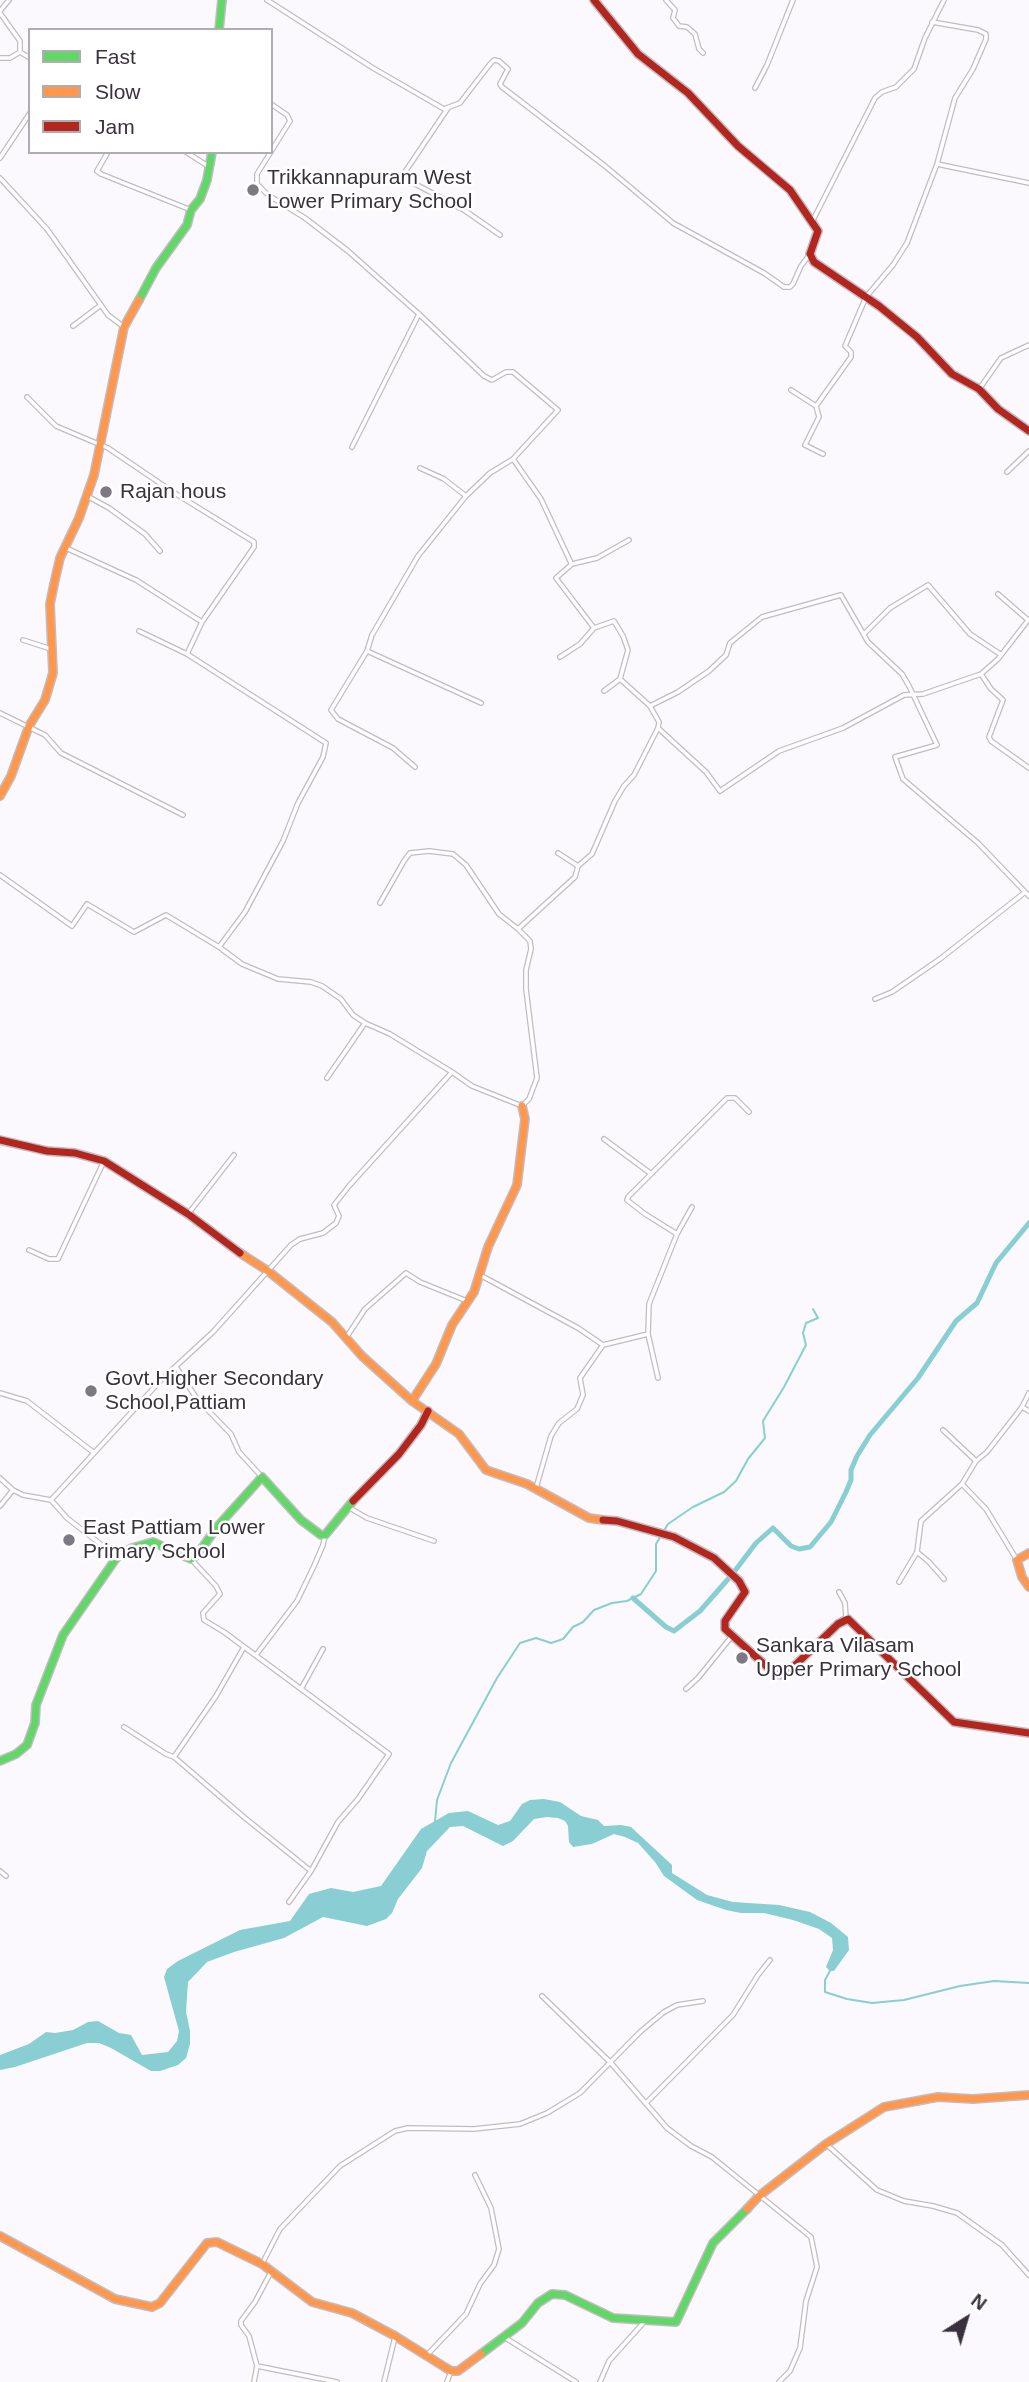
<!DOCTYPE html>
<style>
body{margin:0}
#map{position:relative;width:1029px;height:2382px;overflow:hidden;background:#fbf9fd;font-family:Helvetica,sans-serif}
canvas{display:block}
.legend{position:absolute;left:28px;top:28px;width:245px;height:126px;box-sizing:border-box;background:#fff;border:2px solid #b0adb2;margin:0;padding:9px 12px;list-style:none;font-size:21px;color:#39323e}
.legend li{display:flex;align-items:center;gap:14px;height:35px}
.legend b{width:35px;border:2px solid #b0adb2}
.north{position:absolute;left:931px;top:2284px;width:70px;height:70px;-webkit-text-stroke:5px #fff;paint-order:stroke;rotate:37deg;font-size:19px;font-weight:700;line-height:28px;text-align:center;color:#39323e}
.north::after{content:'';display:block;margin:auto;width:24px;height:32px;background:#39323e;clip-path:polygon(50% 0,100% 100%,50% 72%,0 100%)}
</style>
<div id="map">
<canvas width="1029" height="2382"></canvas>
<ul class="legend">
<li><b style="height:9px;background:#63d668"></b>Fast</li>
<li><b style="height:9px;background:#ff974d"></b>Slow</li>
<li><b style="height:9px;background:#b3261e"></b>Jam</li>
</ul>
<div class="north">N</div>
</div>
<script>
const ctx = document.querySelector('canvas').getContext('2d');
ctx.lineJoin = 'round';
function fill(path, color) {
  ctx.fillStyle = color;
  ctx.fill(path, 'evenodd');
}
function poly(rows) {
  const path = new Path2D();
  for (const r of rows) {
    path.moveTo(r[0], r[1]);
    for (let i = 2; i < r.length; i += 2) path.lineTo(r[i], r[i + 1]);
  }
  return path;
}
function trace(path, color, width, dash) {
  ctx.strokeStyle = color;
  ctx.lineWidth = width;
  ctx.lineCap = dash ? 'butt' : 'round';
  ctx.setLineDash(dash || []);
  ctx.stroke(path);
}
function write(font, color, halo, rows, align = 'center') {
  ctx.font = font + ' Helvetica,sans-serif';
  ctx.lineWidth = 5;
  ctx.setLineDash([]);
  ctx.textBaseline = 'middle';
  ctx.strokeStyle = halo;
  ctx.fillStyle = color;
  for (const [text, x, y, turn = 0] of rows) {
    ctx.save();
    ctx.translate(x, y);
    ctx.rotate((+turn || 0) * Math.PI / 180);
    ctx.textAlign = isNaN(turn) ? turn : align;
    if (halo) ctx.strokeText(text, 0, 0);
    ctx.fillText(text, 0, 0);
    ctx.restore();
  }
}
fill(poly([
 [544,1799,560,1802,581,1816,598,1820,604,1826,621,1825,631,1827,672,1865,672,1873,707,1895,733,1902,779,1905,810,1912,831,1923,848,1937,849,1950,834,1971,830,1971,826,1967,833,1950,832,1938,819,1929,793,1920,764,1913,741,1913,726,1910,697,1900,664,1876,655,1862,638,1843,625,1837,614,1834,592,1844,573,1847,569,1842,568,1826,565,1821,558,1818,547,1817,534,1819,513,1841,503,1846,463,1826,450,1827,427,1851,422,1868,398,1899,392,1913,386,1919,367,1926,323,1917,284,1938,234,1952,207,1962,188,1982,186,2012,190,2031,190,2044,186,2058,178,2065,160,2071,151,2071,111,2048,99,2043,87,2043,15,2067,0,2070,0,2055,29,2044,46,2032,55,2033,73,2030,88,2022,98,2021,119,2033,131,2035,142,2055,168,2052,177,2041,179,2031,164,1977,167,1969,178,1961,240,1930,290,1921,309,1894,331,1888,353,1892,381,1886,421,1829,449,1813,468,1811,498,1825,510,1821,522,1804,530,1800]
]), '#88ced2');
trace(poly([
 [435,1822,437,1800,451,1763,497,1678,520,1643,536,1638,551,1643,563,1639,573,1627,583,1622,594,1610,612,1603,627,1601,641,1594,656,1571,656,1544,668,1524,693,1507,724,1492,736,1481,748,1459,765,1438,763,1421,784,1387,806,1345,803,1333,806,1323,818,1318,813,1309],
 [831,1969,825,1980,825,1992,847,1999,872,2003,904,2000,960,1986,994,1981,1029,1983]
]), '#88ced2', 2);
trace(poly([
 [734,1572,756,1543,773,1528,791,1546,799,1549,810,1547,831,1522,846,1492,851,1480,851,1470,857,1456,870,1435,918,1378,956,1321,977,1303,996,1263,1029,1223],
 [633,1598,666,1627,674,1631,700,1611,729,1578]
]), '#88ced2', 5);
const street = poly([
 [267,0,373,68,444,109,460,103,490,64,494,60,499,61,508,69,500,84,502,87,605,166,673,223,764,273,784,287,790,287,793,284,801,266,810,254],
 [666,0,675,10,673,18,679,26,687,27,695,34,699,49,703,53],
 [0,11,9,0],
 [0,13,20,41,20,52],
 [0,58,10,58,20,52,30,58],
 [755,88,767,65,793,0],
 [271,104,287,115,290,121,257,174,257,184,268,195,305,218,348,251,419,314,484,376,492,380,506,372,513,372,558,410,513,459,490,473,466,496,418,556,372,635,367,651,331,710,338,719,393,748,415,767],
 [448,108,405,172,404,178,464,210,500,235],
 [108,152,97,171,101,174,191,210],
 [186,152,208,166],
 [0,158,30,113],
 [937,164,1029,183],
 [0,178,47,229,108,315,124,327],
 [813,220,875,98,882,92,896,87,914,69,925,38,944,0],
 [73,326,101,305],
 [980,388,1001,358,1029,345],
 [791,390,816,406,819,417,805,445,823,454],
 [27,397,56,426,108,448,173,492,254,542,254,547,202,622,187,654],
 [816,406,851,357,851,352,845,346,866,297,893,265,907,243,937,164,955,98,973,69,986,39,986,34,978,30,932,22],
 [352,447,419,314],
 [513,459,541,499,571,563],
 [420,468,444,479,466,496],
 [1007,472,1029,451],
 [87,496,109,508,145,534,160,551],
 [66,548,136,580,202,622],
 [998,594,1028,620],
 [594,628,556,578,572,564,597,558,629,540],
 [139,631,187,654,326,743,323,757,298,803,283,841,245,912,219,947],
 [864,634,890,608,928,585,970,634,1000,654],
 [23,640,51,649],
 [367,651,481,703],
 [560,657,580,644,594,628,614,621,623,636,628,650,620,679,604,691],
 [981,674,991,689,1003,700,989,737,991,741,1029,768],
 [620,679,650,706],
 [0,713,45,735,61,753,183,815],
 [658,728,706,772,720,791,779,751,843,728,904,695,923,694,981,674,998,659,1029,619],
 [558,853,578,866],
 [0,875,72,926,87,904,134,932,166,915,219,947,242,964,278,979,311,982,322,986,341,999,353,1015,365,1023,390,1034,452,1072,472,1086,522,1106,529,1099,537,1078,526,989,526,970,531,949,530,941,518,929,575,877,578,866,592,854,615,801,624,786,634,775,658,728,659,722,650,706,678,692,709,671,726,655,730,643,762,617,841,595,868,642,902,674,909,686,937,745,895,757,903,779,978,843,1029,896],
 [380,903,404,861,410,853,429,851,453,854,466,865,499,914,518,929],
 [875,999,892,992,940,959,1024,893],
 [327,1078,365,1023],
 [604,1139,650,1173],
 [188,1214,234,1155],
 [677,1234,645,1214,627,1200,628,1197,727,1098,735,1098,749,1112],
 [29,1250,49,1259,58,1259,104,1161],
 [480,1275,578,1328,603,1345],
 [346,1338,365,1309,406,1273,420,1282,467,1301],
 [176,1367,197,1399,231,1434,239,1452,262,1477],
 [658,1378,648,1334,649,1304,677,1234,692,1207],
 [0,1393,27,1401,93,1452],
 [1022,1407,1029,1411],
 [943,1430,976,1461],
 [0,1478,13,1490,23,1495,51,1500,67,1518,117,1557],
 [962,1484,986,1509,1017,1560],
 [536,1488,551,1436,559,1423,577,1409,583,1395,580,1378,603,1345,648,1334],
 [51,1500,162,1379,213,1332,291,1245,300,1239,323,1233,336,1223,339,1216,334,1205,349,1186,452,1072],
 [0,1506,13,1490],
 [348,1507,367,1518,434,1541],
 [917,1552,929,1562,944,1579],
 [191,1559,216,1586,220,1594,203,1613,204,1620,224,1632,389,1754,358,1799,338,1822,311,1871,289,1902],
 [899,1582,917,1552,921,1521,962,1484,976,1461,987,1452,1022,1407,1029,1393],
 [839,1592,845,1603,846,1618],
 [256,1655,297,1601,314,1566,323,1545,325,1535],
 [301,1689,323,1649],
 [686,1689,698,1678,732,1636],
 [124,1727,166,1754,174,1757,245,1818,311,1871],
 [174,1757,216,1696,244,1647],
 [0,1871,6,1876],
 [542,1996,611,2063,667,2128,691,2146,712,2157,811,2237,817,2267,806,2301,800,2348,790,2371,779,2382],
 [646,2103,733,2015,758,1975,770,1960],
 [826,2144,877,2190,904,2201,933,2206,957,2213,1002,2245,1029,2275],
 [262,2264,280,2229,340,2166,395,2131,408,2128,474,2129,520,2124,547,2113,580,2093,640,2032,664,2012,677,2005,703,2001],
 [271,2272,255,2302,241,2321,241,2325,249,2336,257,2366,337,2382],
 [504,2337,576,2382],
 [427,2355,466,2314,480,2284,494,2265,499,2249,491,2208,475,2175],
 [254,2382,257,2366],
 [384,2382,395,2337],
 [447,2382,451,2371],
 [600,2382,609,2361,645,2321]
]);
const fast = poly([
 [219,30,222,0],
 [139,300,156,268,187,225,191,210,200,199,207,180,212,152],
 [0,1761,16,1754,27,1745,35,1723,36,1705,63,1635,117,1557,132,1548,153,1542,191,1559,197,1555,217,1527,262,1477,301,1520,321,1535,325,1535,353,1501],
 [481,2354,522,2323,538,2303,552,2294,565,2295,613,2318,676,2322,713,2243,747,2209]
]);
const slow = poly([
 [0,796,11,776,29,726,45,700,53,673,50,604,54,584,60,558,79,518,94,475,124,327,139,300],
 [240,1253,268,1271,332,1322,362,1356,412,1401,459,1434,486,1470,527,1484,589,1518,603,1520],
 [412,1401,436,1364,452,1325,474,1292,488,1247,517,1185,525,1119,522,1106],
 [1029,1553,1017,1560,1022,1577,1029,1587],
 [747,2209,759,2196,826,2144,884,2107,938,2097,973,2099,1029,2095],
 [0,2236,115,2299,152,2307,160,2303,207,2243,217,2242,262,2264,312,2302,352,2313,395,2336,451,2371,458,2371,481,2354]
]);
const jam = poly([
 [594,0,638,54,688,93,738,146,790,190,818,231,810,254,814,262,879,306,917,337,952,374,979,389,998,409,1029,431],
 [0,1140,47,1151,75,1153,104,1161,188,1214,240,1253],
 [353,1501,399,1454,421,1425,428,1411],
 [603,1520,617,1521,674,1537,714,1558,739,1581,745,1592,725,1621,725,1629,775,1674,785,1675,838,1624,848,1619,954,1722,1029,1733]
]);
trace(street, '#c1bcc4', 6);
trace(fast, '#c1bcc4', 10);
trace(slow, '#c1bcc4', 10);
trace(jam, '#c1bcc4', 10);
trace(street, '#fefeff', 3.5);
trace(fast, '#63d668', 7);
trace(slow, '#ff974d', 7);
trace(jam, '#b3261e', 7);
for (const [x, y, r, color] of [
 [253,190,7,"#7d7881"],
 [106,492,7,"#7d7881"],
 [91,1391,7,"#7d7881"],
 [69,1540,7,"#7d7881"],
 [742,1658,7,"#7d7881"]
]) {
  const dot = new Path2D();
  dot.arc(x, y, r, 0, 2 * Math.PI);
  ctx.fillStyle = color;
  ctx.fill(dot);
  trace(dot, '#fff', 2.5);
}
write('21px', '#39323e', '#fff', [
 ["Trikkannapuram West",267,178],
 ["Lower Primary School",267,202],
 ["Rajan hous",120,492],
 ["Govt.Higher Secondary",105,1379],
 ["School,Pattiam",105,1403],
 ["East Pattiam Lower",83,1528],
 ["Primary School",83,1552],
 ["Sankara Vilasam",756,1646],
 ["Upper Primary School",756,1670]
], 'left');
</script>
